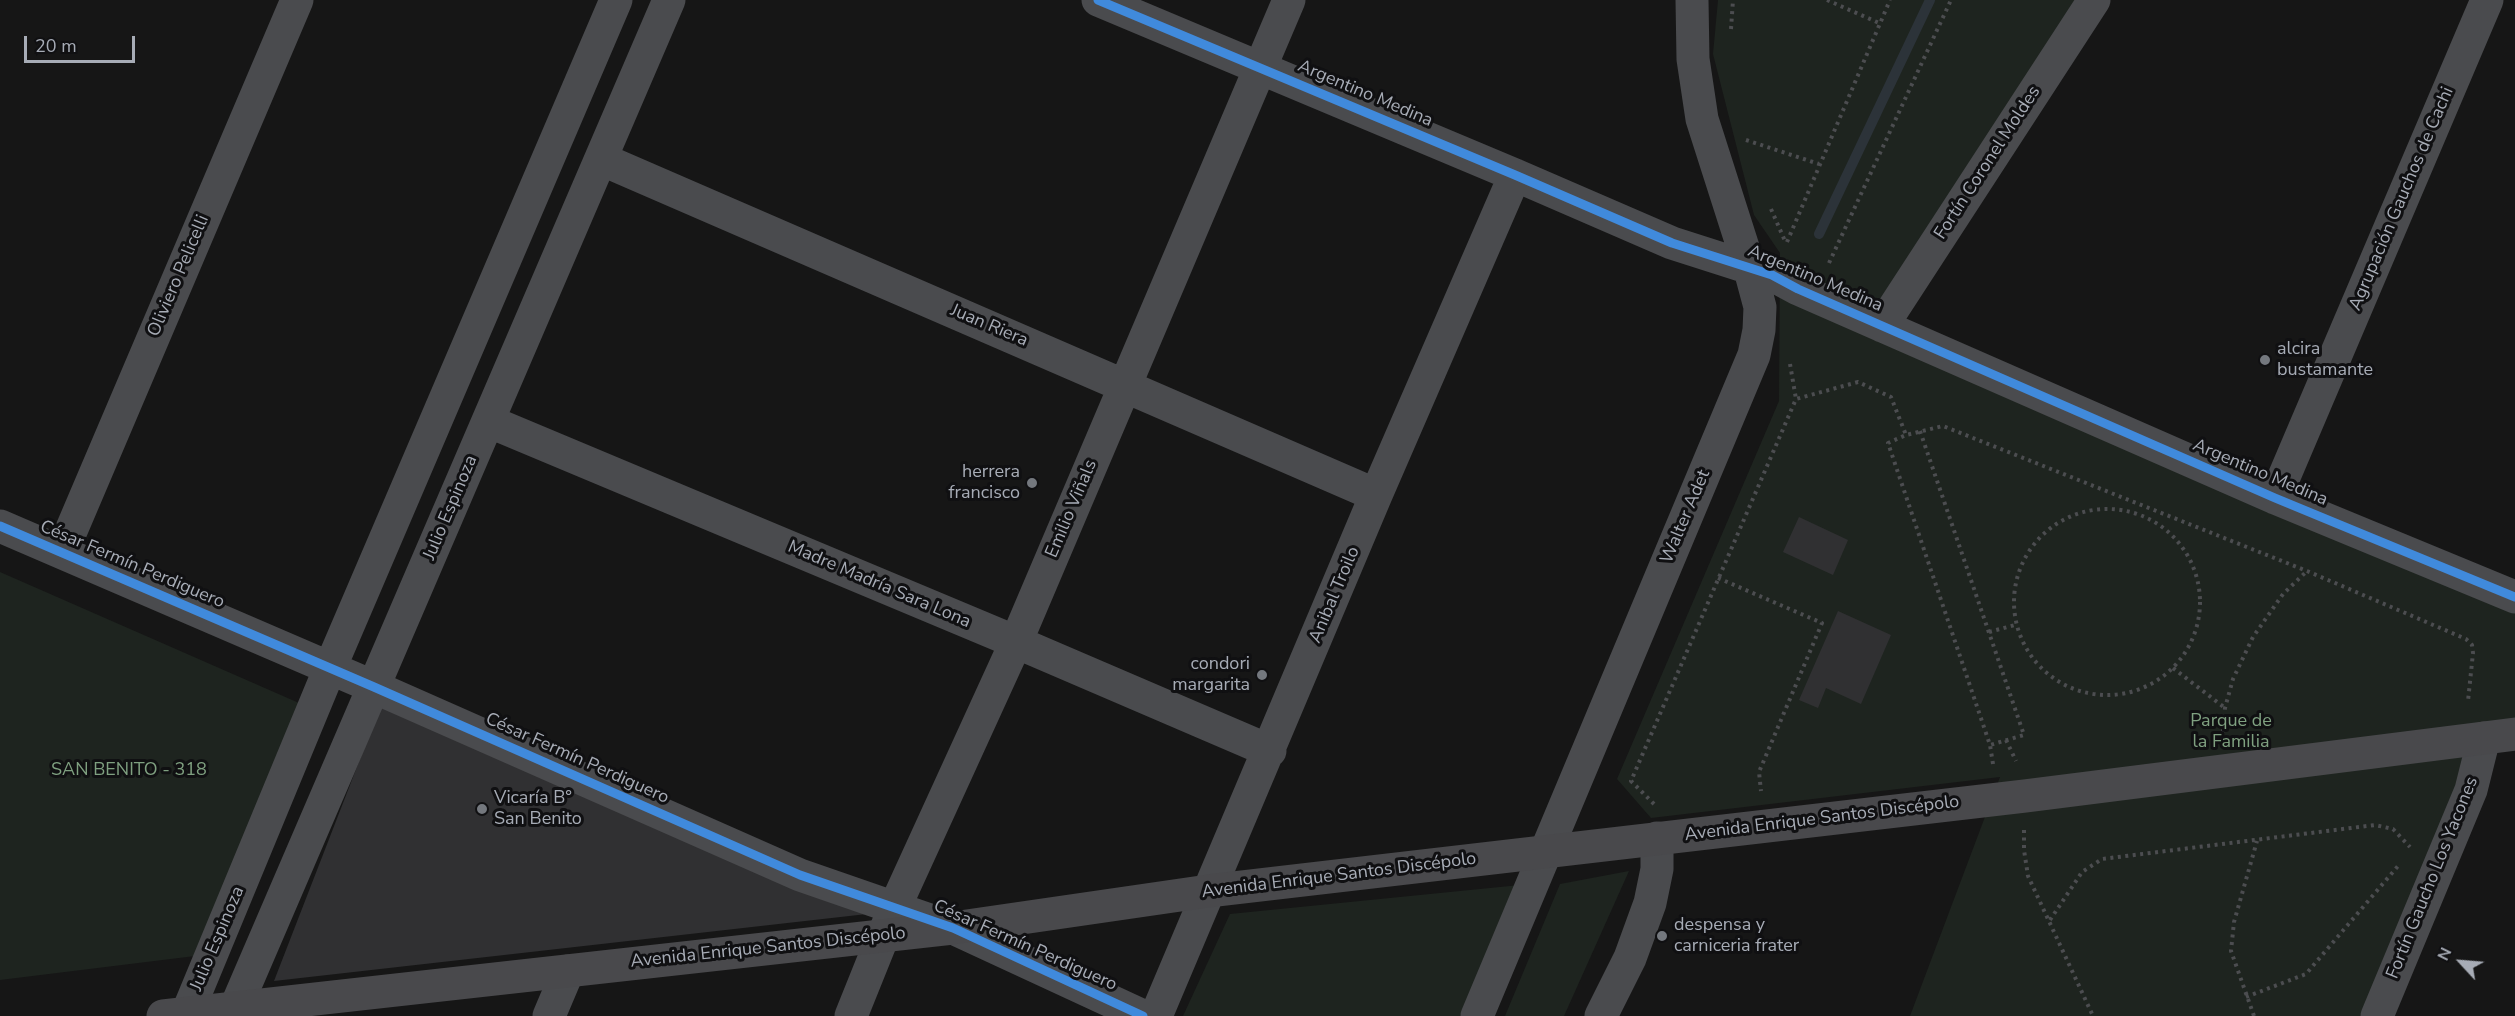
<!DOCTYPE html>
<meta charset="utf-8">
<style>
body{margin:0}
#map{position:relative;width:2515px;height:1016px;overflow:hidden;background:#161616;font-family:"Nunito Sans",sans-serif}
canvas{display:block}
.north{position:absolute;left:2431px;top:932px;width:60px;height:60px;-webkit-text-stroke:4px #101012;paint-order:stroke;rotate:296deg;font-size:16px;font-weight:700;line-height:24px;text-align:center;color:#a7acb6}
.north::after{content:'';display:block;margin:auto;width:21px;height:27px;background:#a7acb6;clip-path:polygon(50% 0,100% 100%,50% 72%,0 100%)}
.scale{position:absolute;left:24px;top:36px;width:111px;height:27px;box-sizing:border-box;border:3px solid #a7acb6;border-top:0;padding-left:8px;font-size:18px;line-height:21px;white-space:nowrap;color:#a7acb6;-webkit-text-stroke:4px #101012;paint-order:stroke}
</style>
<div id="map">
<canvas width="2515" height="1016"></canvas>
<div class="north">N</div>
<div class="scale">20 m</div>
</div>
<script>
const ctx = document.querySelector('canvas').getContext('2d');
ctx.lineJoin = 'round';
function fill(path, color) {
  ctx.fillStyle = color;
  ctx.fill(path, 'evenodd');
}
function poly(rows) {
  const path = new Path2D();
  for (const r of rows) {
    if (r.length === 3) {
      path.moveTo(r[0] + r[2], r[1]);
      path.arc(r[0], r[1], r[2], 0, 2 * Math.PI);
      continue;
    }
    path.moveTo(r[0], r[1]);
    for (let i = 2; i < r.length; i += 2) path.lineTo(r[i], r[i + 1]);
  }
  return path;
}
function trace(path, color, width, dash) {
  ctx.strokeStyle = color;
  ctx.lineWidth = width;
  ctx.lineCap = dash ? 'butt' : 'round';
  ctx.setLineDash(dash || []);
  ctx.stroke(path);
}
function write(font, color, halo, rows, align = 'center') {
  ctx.font = font + ' "Nunito Sans",sans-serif';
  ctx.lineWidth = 6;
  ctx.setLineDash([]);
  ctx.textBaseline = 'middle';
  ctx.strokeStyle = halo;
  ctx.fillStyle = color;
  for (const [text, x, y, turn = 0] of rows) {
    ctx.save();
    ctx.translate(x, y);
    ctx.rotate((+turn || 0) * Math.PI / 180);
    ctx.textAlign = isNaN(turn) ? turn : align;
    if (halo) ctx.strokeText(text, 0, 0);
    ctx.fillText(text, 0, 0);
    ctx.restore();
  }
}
fill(poly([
 [1718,0,2094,0,1883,326,2515,597,2515,734,2484,738,2363,1016,1910,1016,2000,777,1651,818,1617,779,1779,401,1780,253,1754,215,1713,54],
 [0,572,299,703,195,956,0,980],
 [1629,871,1564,1016,1505,1016,1560,884],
 [1520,885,1466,1016,1183,1016,1230,914]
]), '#1e241f');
trace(poly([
 [1819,234,1930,0]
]), '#2c3339', 10);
fill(poly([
 [1799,517,1848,540,1833,575,1783,552],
 [1838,611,1891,635,1861,704,1826,688,1818,708,1799,700],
 [381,705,867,914,274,981]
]), '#303032');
trace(poly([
 [1827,0,1879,23],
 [1731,29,1733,0],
 [1746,140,1819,164],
 [1771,209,1785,241],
 [1787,242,1890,0],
 [1829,263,1951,0],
 [1790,364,1796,399],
 [1920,431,2024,735,1990,745],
 [2107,602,93],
 [1718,578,1822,623,1759,772,1761,791],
 [1989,632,2015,625],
 [2173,668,2225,708],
 [2223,732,2225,708,2233,679,2253,637,2283,594,2307,571],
 [2006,740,2016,761],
 [1993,764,1990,745,1888,443,1906,435,1943,426,2307,571,2466,639,2472,645,2473,653,2468,701],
 [1654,804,1631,781,1796,399,1858,382,1891,397,1906,435],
 [2024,830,2024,850,2028,876,2093,1016],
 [2050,920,2082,872,2102,859,2375,825,2393,829,2410,847],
 [2246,997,2306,974,2398,866],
 [2254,1016,2231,951,2234,922,2257,841]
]), '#4c4d50', 4, [3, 4.5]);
trace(poly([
 [1098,0,1515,175,1672,243,1772,275,1798,289,2275,498,2515,597],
 [601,159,1376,495],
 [1882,326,2094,0],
 [488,421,1016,642,1270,751],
 [2275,498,2487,0],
 [0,526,374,687,800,875,953,928,1143,1016],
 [62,552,297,0],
 [186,1016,330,668,616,0],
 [232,1016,669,0],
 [549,1016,568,971],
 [851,1016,894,909,1016,642,1289,0],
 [1156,1016,1376,495,1515,175],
 [1477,1016,1754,355,1759,330,1760,307,1749,266,1702,119,1693,59,1692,0],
 [1601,1016,1630,958,1650,903,1657,869,1657,838],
 [2377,1016,2471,790,2484,738]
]), '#4a4b4e', 33);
trace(poly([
 [163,1016,953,928,1208,891,2025,796,2515,734]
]), '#49494c', 33);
trace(poly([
 [1098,0,1515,175,1672,243,1772,275,1798,289,2275,498,2515,597],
 [0,526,374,687,800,875,953,928,1143,1016]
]), '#408adc', 9);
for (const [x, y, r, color] of [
 [2265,360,6,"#74787e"],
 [1032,483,6,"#74787e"],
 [1262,675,6,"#74787e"],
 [482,809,6,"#74787e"],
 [1662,936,6,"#74787e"]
]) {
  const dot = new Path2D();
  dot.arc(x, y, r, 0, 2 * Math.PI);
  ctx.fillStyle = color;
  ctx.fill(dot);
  trace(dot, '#101012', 2);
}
write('18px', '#a7acb6', '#101012', [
 ["Argentino Medina",1365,94,23],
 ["Fortín Coronel Moldes",1988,163,-57],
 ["Agrupación Gauchos de Cachi",2402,199,-67],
 ["Oliviero Pelicelli",179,276,-67],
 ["Argentino Medina",1815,279,23],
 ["Juan Riera",989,326,23],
 ["Argentino Medina",2260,473,23],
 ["Julio Espinoza",451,508,-67],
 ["Emilio Viñals",1072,509,-67],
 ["Walter Adet",1686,517,-67],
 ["César Fermín Perdiguero",132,565,23],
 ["Madre Madría Sara Lona",879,585,23],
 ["Anibal Troilo",1335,595,-67],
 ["César Fermín Perdiguero",577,759,24],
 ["Avenida Enrique Santos Discépolo",1822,819,-7],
 ["Avenida Enrique Santos Discépolo",1339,876,-7],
 ["Fortín Gaucho Los Yacones",2433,878,-68],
 ["Julio Espinoza",218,939,-67],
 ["César Fermín Perdiguero",1025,946,24],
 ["Avenida Enrique Santos Discépolo",768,948,-6]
]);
write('18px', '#a7acb6', '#101012', [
 ["alcira",2277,350],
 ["bustamante",2277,371],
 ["herrera",1020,473,"right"],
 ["francisco",1020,494,"right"],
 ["condori",1250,665,"right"],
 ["margarita",1250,686,"right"],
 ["Vicaría B°",494,799],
 ["San Benito",494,820],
 ["despensa y",1674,926],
 ["carniceria frater",1674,947]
], 'left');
write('18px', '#7fa080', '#101012', [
 ["Parque de",2231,722],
 ["la Familia",2231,743],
 ["SAN BENITO - 318",129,771]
]);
</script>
